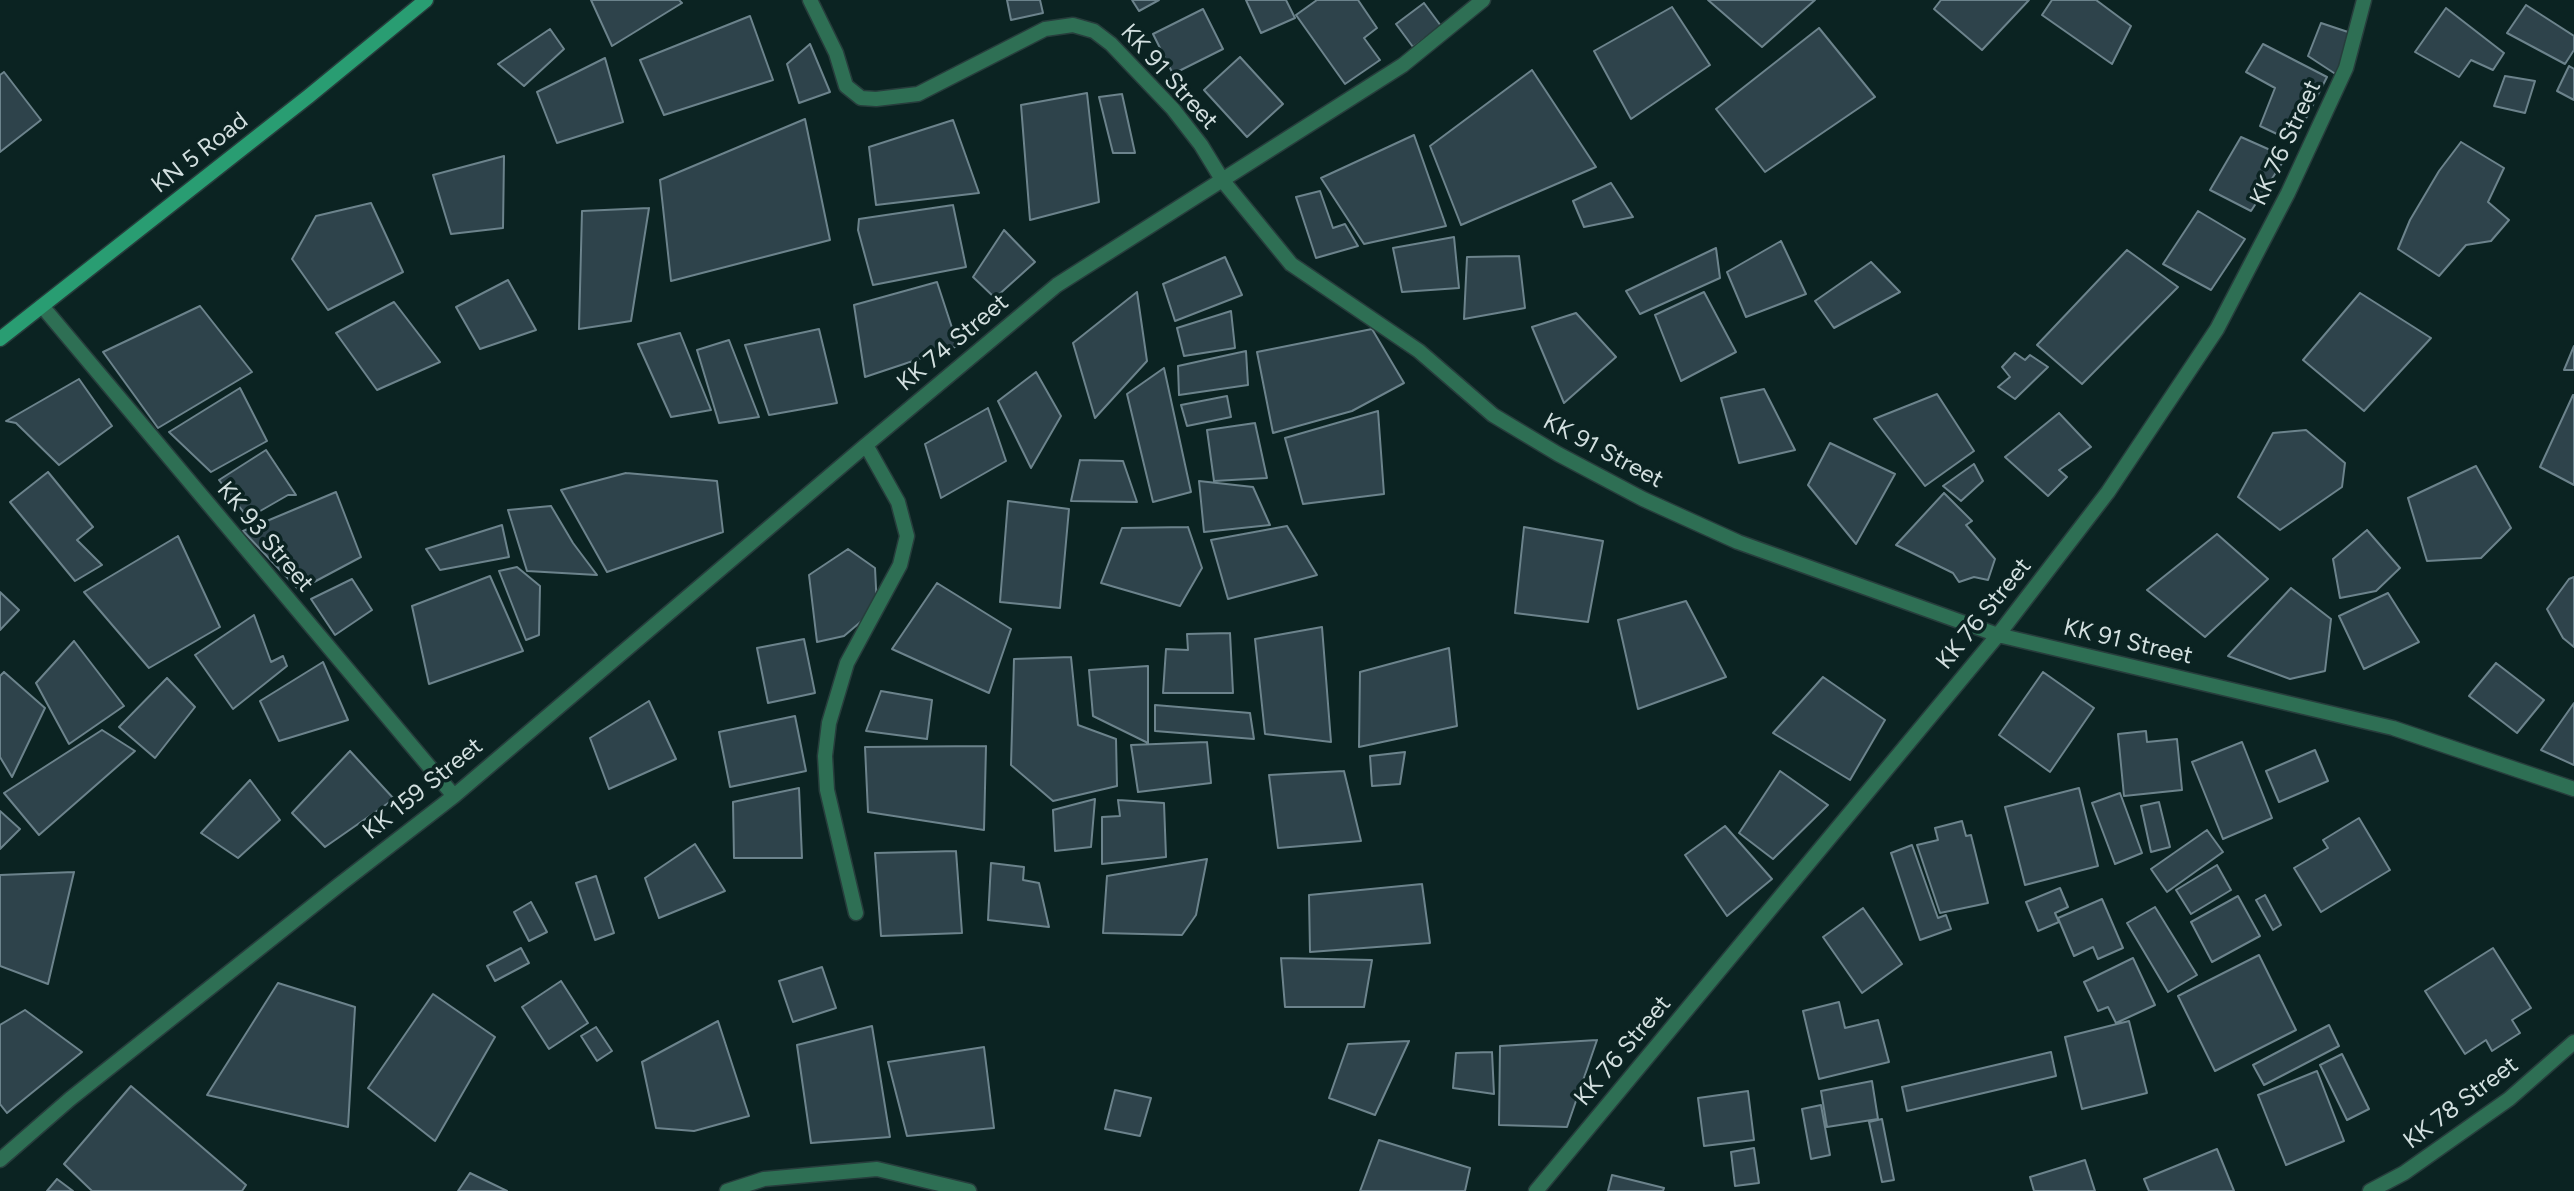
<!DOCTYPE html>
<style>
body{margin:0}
canvas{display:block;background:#0b2322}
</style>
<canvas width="2574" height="1191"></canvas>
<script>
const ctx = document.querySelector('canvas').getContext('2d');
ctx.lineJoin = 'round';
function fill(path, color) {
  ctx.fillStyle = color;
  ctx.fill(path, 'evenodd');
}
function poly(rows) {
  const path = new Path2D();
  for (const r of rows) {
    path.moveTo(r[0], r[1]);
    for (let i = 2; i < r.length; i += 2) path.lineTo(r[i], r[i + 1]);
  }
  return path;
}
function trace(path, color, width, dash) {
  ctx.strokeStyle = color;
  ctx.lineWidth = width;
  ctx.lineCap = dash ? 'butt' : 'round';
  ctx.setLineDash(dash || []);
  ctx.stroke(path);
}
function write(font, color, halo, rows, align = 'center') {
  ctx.font = font + ' Figtree,sans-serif';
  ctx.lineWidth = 7;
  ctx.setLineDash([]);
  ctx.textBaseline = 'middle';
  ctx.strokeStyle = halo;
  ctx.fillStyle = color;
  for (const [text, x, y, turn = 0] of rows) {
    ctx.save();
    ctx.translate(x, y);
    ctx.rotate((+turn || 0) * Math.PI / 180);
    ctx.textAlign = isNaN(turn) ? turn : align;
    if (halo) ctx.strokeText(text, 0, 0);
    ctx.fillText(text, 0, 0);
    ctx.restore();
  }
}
const building = poly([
 [591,0,679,0,682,3,612,46,591,0],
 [1007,0,1040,0,1043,13,1011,20,1007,0],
 [1132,0,1159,0,1139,11,1132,0],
 [1246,0,1286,0,1295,18,1261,33,1246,0],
 [1317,0,1358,0,1377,28,1364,38,1380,60,1345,84,1296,15,1317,0],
 [1708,0,1815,0,1762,47,1708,0],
 [1941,0,2029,0,1982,50,1934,9,1941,0],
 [2052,0,2096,0,2131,26,2112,64,2042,15,2052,0],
 [1424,3,1441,26,1413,47,1396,24,1424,3],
 [2526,5,2574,36,2574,50,2565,64,2507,33,2526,5],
 [1672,7,1710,65,1631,119,1594,51,1672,7],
 [2446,8,2504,53,2493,70,2471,60,2459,77,2415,52,2446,8],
 [1203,9,1223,49,1173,74,1153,34,1203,9],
 [750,16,773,80,664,115,640,60,750,16],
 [2321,23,2351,33,2337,75,2308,56,2321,23],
 [1819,28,1875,97,1765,172,1716,109,1819,28],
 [550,29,564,49,524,86,498,64,550,29],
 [810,44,830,92,799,103,787,64,810,44],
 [2263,44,2327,77,2294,142,2260,126,2275,88,2246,72,2263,44],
 [1240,57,1283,104,1247,137,1204,90,1240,57],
 [605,58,623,122,557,143,537,92,605,58],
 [2569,66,2574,69,2574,100,2557,91,2569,66],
 [1532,70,1596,167,1461,225,1430,146,1532,70],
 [4,72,41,120,0,152,0,75,4,72],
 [2505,76,2535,81,2525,113,2494,106,2505,76],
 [1087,93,1099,202,1030,220,1021,105,1087,93],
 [1122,94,1135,153,1113,153,1099,97,1122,94],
 [805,119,830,240,671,281,660,180,805,119],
 [953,120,979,193,876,205,869,147,953,120],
 [1414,135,1446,226,1364,244,1321,178,1414,135],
 [2241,137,2286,157,2251,211,2210,190,2241,137],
 [2461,142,2504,168,2488,202,2509,220,2491,241,2466,245,2439,276,2398,249,2410,220,2439,171,2461,142],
 [504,156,503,228,451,234,433,175,504,156],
 [1611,183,1633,217,1584,227,1573,201,1611,183],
 [1320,191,1333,228,1345,224,1358,246,1316,258,1296,197,1320,191],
 [371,203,403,272,328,310,292,259,316,216,371,203],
 [953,205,966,267,873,285,858,230,859,219,953,205],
 [649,208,631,321,579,329,582,211,649,208],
 [2198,211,2245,239,2211,290,2163,264,2198,211],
 [1004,230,1035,262,995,298,973,277,1004,230],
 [1454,237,1459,288,1402,292,1393,248,1454,237],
 [1781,241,1806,294,1746,317,1727,272,1781,241],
 [1716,248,1720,278,1640,314,1626,291,1716,248],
 [2127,250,2178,287,2082,384,2037,345,2127,250],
 [1519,256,1525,308,1464,319,1467,257,1519,256],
 [1225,257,1242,295,1175,321,1163,284,1225,257],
 [1871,262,1900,292,1834,328,1815,301,1871,262],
 [508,280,536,330,480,349,456,307,508,280],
 [937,282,958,346,865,377,854,305,937,282],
 [1137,292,1147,361,1095,418,1073,343,1137,292],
 [1704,292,1736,352,1681,381,1655,315,1704,292],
 [2360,293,2431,338,2364,411,2303,360,2360,293],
 [394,302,440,362,377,390,336,333,394,302],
 [200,306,252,372,158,428,103,352,200,306],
 [1231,311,1235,348,1184,356,1177,328,1231,311],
 [1576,313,1616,357,1564,403,1532,327,1576,313],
 [819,329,837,403,769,415,745,345,819,329],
 [1372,329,1404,383,1352,411,1273,433,1257,352,1372,329],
 [680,333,711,410,671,417,638,344,680,333],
 [729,340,759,417,719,423,697,350,729,340],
 [2574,346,2574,370,2564,370,2574,346],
 [1246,351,1248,385,1179,395,1178,366,1246,351],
 [2015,353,2025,360,2030,355,2048,367,2015,399,1998,387,2010,377,2002,367,2015,353],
 [1164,368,1191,492,1153,502,1127,394,1164,368],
 [1036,372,1061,416,1031,468,998,401,1036,372],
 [79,379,112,426,59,465,16,423,6,421,79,379],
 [240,388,267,441,211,472,169,432,240,388],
 [1764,389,1795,450,1739,463,1721,398,1764,389],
 [1937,394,1974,451,1925,486,1874,419,1937,394],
 [2573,395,2574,395,2574,485,2540,467,2573,395],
 [1227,396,1231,417,1187,426,1181,405,1227,396],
 [988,408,1006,461,941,498,925,444,988,408],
 [1378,411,1384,494,1303,504,1285,438,1378,411],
 [2059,413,2091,447,2059,470,2067,477,2048,496,2005,457,2059,413],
 [1255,423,1267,478,1214,481,1207,430,1255,423],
 [2306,430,2345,463,2342,487,2280,530,2238,497,2273,433,2306,430],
 [1830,443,1895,474,1856,544,1808,485,1830,443],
 [266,450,296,495,288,495,248,518,219,480,266,450],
 [1080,460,1123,461,1137,502,1071,501,1080,460],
 [1974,464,1983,481,1961,501,1943,486,1974,464],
 [2476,466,2511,528,2481,558,2427,561,2408,498,2476,466],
 [48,472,93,527,77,540,102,565,75,581,10,502,48,472],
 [626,473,717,481,723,532,607,572,561,490,626,473],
 [1199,481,1253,487,1270,525,1204,532,1199,481],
 [336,492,361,557,299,590,243,531,336,492],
 [1944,493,1972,521,1966,525,1995,559,1988,580,1974,577,1959,582,1953,573,1896,545,1944,493],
 [1008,501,1069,509,1060,608,1000,602,1008,501],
 [551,506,573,543,597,575,527,571,508,510,551,506],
 [502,525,509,557,440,570,426,549,502,525],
 [1287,526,1317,575,1228,599,1211,540,1287,526],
 [1188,527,1202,568,1180,606,1101,583,1122,528,1188,527],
 [1524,527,1603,541,1588,622,1515,613,1524,527],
 [2367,530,2400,568,2376,591,2340,598,2333,559,2367,530],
 [2217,534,2268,579,2205,637,2147,590,2217,534],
 [178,536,220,627,149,668,84,592,178,536],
 [848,549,875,568,877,608,844,636,817,642,809,575,848,549],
 [517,567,540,586,539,635,526,640,499,571,517,567],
 [490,576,523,651,429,684,412,606,490,576],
 [2574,577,2574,647,2563,638,2547,609,2569,579,2574,577],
 [352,579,372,610,335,635,311,599,352,579],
 [937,583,1011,629,989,693,892,649,937,583],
 [2291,588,2331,619,2325,671,2290,679,2228,656,2291,588],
 [0,592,19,610,0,630,0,592],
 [2388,593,2419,642,2364,669,2339,616,2388,593],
 [1686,601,1726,677,1638,709,1618,620,1686,601],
 [254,615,271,662,283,656,287,666,233,709,195,655,254,615],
 [1322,627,1331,742,1265,734,1255,639,1322,627],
 [1230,633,1233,693,1163,693,1166,649,1188,650,1187,634,1230,633],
 [804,639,815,693,768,703,757,648,804,639],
 [74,641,124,706,69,744,36,683,74,641],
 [1449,648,1457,726,1359,747,1360,672,1449,648],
 [1071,657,1078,725,1116,739,1117,786,1053,801,1011,765,1014,659,1071,657],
 [323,662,348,720,279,741,260,701,323,662],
 [2496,663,2544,700,2517,733,2469,696,2496,663],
 [1148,666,1148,743,1093,716,1089,670,1148,666],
 [4,672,45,708,12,777,0,757,0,676,4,672],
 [2043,672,2094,708,2050,772,1999,735,2043,672],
 [1823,677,1885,720,1850,780,1773,733,1823,677],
 [167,678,195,707,155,758,119,727,167,678],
 [881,691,932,700,927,739,866,731,881,691],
 [649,701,676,759,609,789,590,738,649,701],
 [2574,703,2574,765,2541,750,2574,703],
 [1155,705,1250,713,1254,739,1155,731,1155,705],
 [795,716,806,771,730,787,719,732,795,716],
 [102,730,135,751,39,835,4,793,102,730],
 [2146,731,2147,742,2177,739,2182,790,2124,796,2118,734,2146,731],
 [1207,742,1211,783,1138,792,1131,745,1207,742],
 [2242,742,2272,818,2223,839,2192,762,2242,742],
 [986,746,984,830,868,812,865,747,986,746],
 [2315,750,2328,781,2279,802,2266,771,2315,750],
 [350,751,394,799,325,847,292,813,350,751],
 [1405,752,1400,784,1372,786,1370,756,1405,752],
 [1344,771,1361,841,1278,848,1269,775,1344,771],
 [1780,771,1828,805,1773,859,1739,833,1780,771],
 [250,780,280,820,238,858,201,833,250,780],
 [799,788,802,858,734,858,733,802,799,788],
 [2079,788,2098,866,2025,885,2005,807,2079,788],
 [2120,793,2142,853,2115,864,2092,803,2120,793],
 [1095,799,1091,847,1055,851,1053,810,1095,799],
 [1118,800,1164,803,1166,857,1102,864,1102,817,1120,816,1118,800],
 [2159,802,2170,847,2151,852,2141,806,2159,802],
 [0,811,20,829,0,849,0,811],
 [2359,818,2390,870,2321,912,2294,868,2328,848,2323,840,2359,818],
 [1962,821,1966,836,1971,835,1988,903,1940,913,1917,845,1938,840,1935,828,1962,821],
 [1725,826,1772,879,1727,916,1685,855,1725,826],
 [2207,830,2223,852,2167,892,2151,869,2207,830],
 [695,844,725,891,659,918,645,878,695,844],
 [1912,845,1938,918,1946,915,1951,929,1920,940,1891,853,1912,845],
 [956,851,962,933,881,936,875,853,956,851],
 [1207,859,1196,915,1182,935,1103,933,1107,876,1207,859],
 [991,863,1024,867,1023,880,1039,883,1049,927,988,920,991,863],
 [2217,865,2231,890,2191,914,2176,890,2217,865],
 [74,872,48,984,0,966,0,875,74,872],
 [596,876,614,933,595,940,576,883,596,876],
 [1422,884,1430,943,1310,952,1309,895,1422,884],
 [2060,888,2068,907,2055,913,2059,922,2038,931,2026,902,2060,888],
 [2265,895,2281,925,2273,930,2256,900,2265,895],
 [2238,896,2260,936,2212,962,2191,922,2238,896],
 [2102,899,2123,948,2098,959,2093,947,2074,956,2058,918,2102,899],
 [531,902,547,932,529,941,514,912,531,902],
 [2155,907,2197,975,2168,992,2127,923,2155,907],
 [1863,908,1902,964,1862,993,1823,937,1863,908],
 [521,948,529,963,495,981,487,966,521,948],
 [2493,948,2531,1008,2512,1020,2520,1033,2492,1051,2486,1040,2465,1054,2425,991,2493,948],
 [2259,955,2296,1030,2215,1071,2178,996,2259,955],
 [1281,958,1372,960,1364,1007,1285,1007,1281,958],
 [2133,958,2155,1005,2116,1023,2108,1007,2098,1011,2084,982,2133,958],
 [822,967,836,1008,793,1022,779,981,822,967],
 [561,981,588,1023,549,1049,522,1007,561,981],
 [278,983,355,1007,348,1127,207,1095,278,983],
 [433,994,495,1037,435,1141,368,1088,433,994],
 [1839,1002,1845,1028,1878,1020,1889,1062,1819,1079,1803,1011,1839,1002],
 [25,1010,82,1052,7,1113,0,1104,0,1025,25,1010],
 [718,1021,749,1116,694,1131,656,1128,642,1062,718,1021],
 [2129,1021,2147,1093,2082,1109,2065,1037,2129,1021],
 [2329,1025,2339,1046,2264,1085,2253,1065,2329,1025],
 [872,1026,890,1137,811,1143,797,1045,872,1026],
 [596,1027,612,1051,597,1061,581,1036,596,1027],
 [1597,1040,1567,1127,1499,1125,1500,1046,1597,1040],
 [1409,1041,1375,1115,1329,1098,1348,1044,1409,1041],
 [984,1047,994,1128,907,1136,888,1062,984,1047],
 [1492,1052,1494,1094,1453,1088,1456,1053,1492,1052],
 [2051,1052,2056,1076,1907,1111,1902,1087,2051,1052],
 [2342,1054,2369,1109,2347,1120,2320,1065,2342,1054],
 [2317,1071,2344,1141,2286,1165,2258,1095,2317,1071],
 [1872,1081,1878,1119,1827,1127,1821,1091,1872,1081],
 [131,1086,246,1185,242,1191,92,1191,64,1164,131,1086],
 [1115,1090,1151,1098,1140,1136,1105,1129,1115,1090],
 [1748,1091,1754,1140,1704,1146,1698,1098,1748,1091],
 [1821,1105,1830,1155,1811,1159,1802,1109,1821,1105],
 [1882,1119,1894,1180,1882,1182,1869,1122,1882,1119],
 [1379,1140,1470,1168,1465,1191,1360,1191,1379,1140],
 [1754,1148,1759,1183,1735,1186,1731,1152,1754,1148],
 [2217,1149,2234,1191,2149,1191,2144,1179,2217,1149],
 [2085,1160,2095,1191,2034,1191,2030,1177,2085,1160],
 [470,1173,507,1191,458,1191,470,1173],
 [1612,1175,1664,1188,1663,1191,1608,1191,1612,1175],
 [57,1179,73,1191,47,1191,57,1179]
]);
fill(building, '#2e434b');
trace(building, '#6c838c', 2);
const street = poly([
 [810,0,836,53,846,86,861,98,876,99,918,94,1045,29,1073,25,1094,31,1111,44,1173,109,1201,145,1223,181,1291,264,1419,351,1493,415,1558,454,1643,499,1738,542,1998,635,2393,728,2574,789],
 [42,306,454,796],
 [856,913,827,790,825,756,829,723,847,663,900,565,907,536,898,502,866,445,1057,285,1403,65,1483,0],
 [0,1160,70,1099,339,885,454,796,866,445],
 [727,1191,764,1179,877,1169,969,1191],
 [1536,1191,1998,635,2108,492,2217,329,2288,193,2346,68,2364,0],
 [2370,1191,2404,1173,2509,1099,2574,1042]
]);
const secondary = poly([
 [0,339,309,96,426,0]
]);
trace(street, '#273d3c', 17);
trace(secondary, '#273d3c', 17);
trace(street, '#2e6f54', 14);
trace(secondary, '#299d72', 14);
write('24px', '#d2dfdf', '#0b2322', [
 ["KK 91 Street",1169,77,48],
 ["KK 76 Street",2286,143,-65],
 ["KN 5 Road",200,153,-38],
 ["KK 74 Street",953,343,-40],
 ["KK 91 Street",1603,451,28],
 ["KK 93 Street",265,537,50],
 ["KK 76 Street",1984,614,-51],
 ["KK 91 Street",2128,642,13],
 ["KK 159 Street",423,789,-39],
 ["KK 76 Street",1623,1051,-50],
 ["KK 78 Street",2461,1103,-37]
]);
</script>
